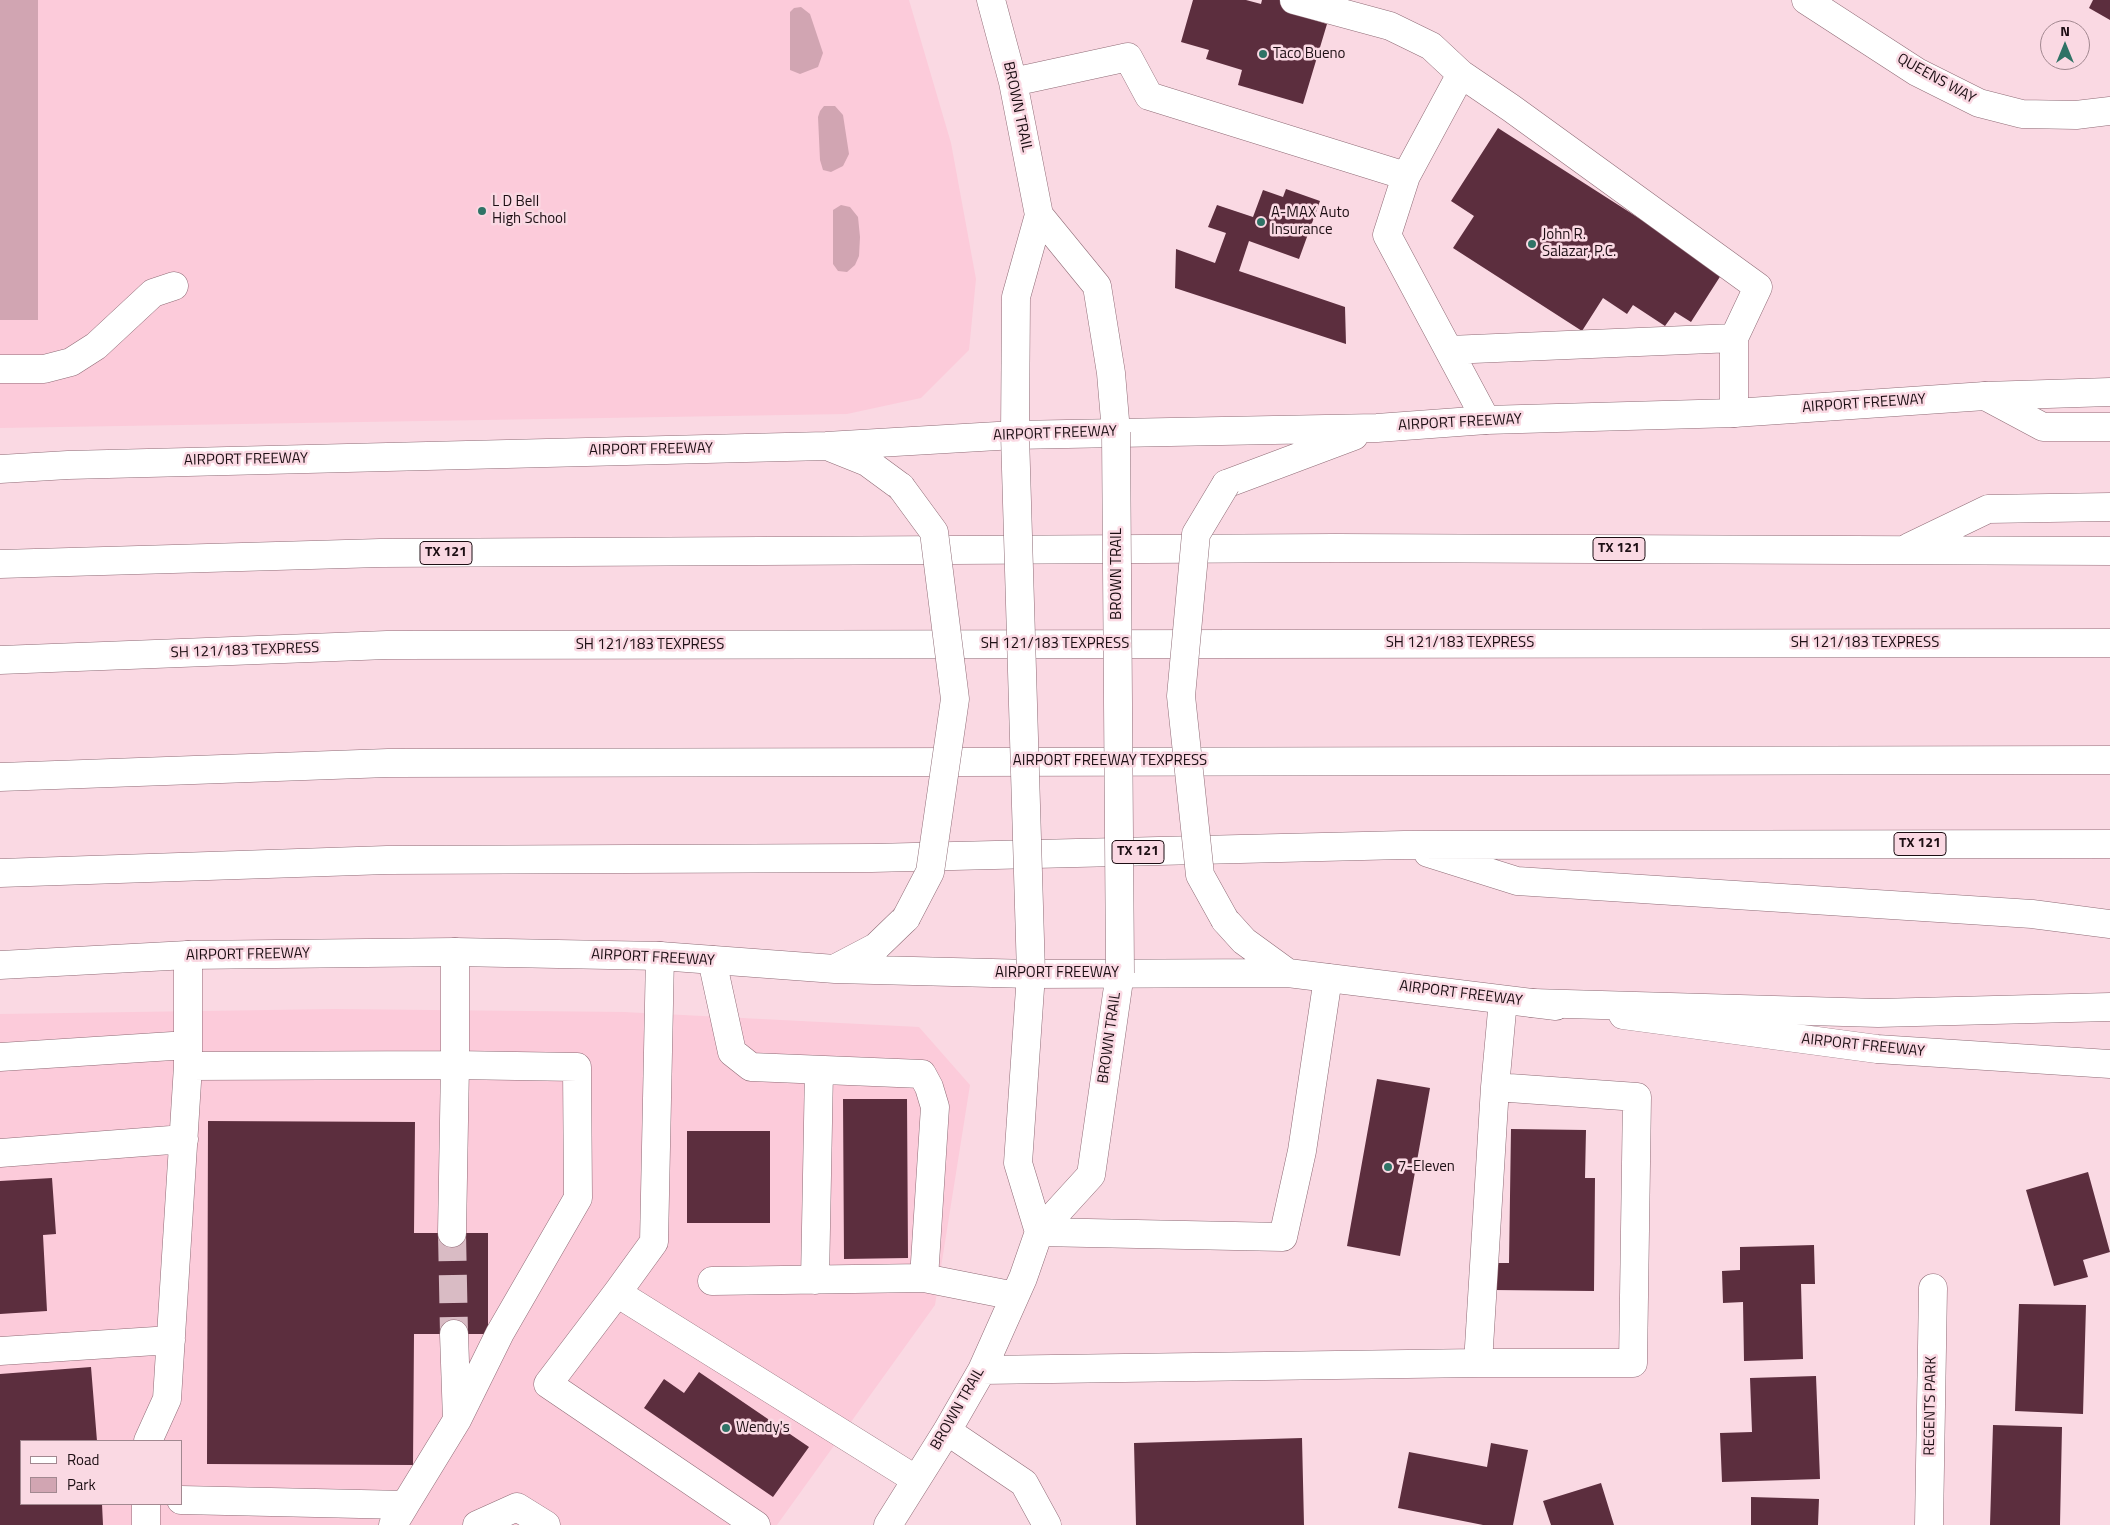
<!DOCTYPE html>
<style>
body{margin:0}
#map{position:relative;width:2110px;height:1525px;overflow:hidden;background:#fad9e3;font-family:"Titillium Web",sans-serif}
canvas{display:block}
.legend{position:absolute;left:20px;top:1440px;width:162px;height:65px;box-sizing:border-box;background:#fad9e3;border:1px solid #a28890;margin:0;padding:6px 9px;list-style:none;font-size:15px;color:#1d0f14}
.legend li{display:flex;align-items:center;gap:10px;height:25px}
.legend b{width:25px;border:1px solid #a28890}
.north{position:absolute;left:2040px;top:20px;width:50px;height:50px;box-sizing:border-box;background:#fad9e3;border:1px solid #a28890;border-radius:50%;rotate:0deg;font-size:14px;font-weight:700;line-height:20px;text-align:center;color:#1d0f14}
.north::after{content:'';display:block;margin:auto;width:18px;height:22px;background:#2f7366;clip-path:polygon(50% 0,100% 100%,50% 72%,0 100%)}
</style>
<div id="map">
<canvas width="2110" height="1525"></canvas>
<ul class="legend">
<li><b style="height:6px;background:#fff"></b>Road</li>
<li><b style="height:14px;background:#d1a5b2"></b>Park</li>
</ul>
<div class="north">N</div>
</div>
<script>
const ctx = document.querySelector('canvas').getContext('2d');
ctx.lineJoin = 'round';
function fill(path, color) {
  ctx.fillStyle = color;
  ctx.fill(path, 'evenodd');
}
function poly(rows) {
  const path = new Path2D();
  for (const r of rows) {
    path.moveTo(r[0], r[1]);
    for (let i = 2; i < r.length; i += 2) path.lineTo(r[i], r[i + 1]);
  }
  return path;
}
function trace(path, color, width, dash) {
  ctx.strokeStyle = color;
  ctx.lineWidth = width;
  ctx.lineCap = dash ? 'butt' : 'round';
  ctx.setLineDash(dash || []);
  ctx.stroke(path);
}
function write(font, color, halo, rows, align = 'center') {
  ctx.font = font + ' "Titillium Web",sans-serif';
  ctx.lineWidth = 5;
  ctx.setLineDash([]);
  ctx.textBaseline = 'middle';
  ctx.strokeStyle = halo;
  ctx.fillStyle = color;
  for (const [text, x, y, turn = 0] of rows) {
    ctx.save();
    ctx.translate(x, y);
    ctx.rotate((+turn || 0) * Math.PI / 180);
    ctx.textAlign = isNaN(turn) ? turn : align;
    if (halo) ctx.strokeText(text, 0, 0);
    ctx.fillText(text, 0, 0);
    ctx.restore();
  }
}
fill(poly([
 [0,0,909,0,951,143,976,279,969,350,921,398,847,414,0,428],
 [335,1009,624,1012,919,1027,970,1085,935,1305,777,1525,0,1525,0,1014],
 [21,1441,181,1441,181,1504,21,1504]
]), '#fccbda');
fill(poly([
 [0,0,38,0,38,320,0,320],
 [801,7,810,14,823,53,818,67,800,74,790,70,790,12,794,8],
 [824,106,835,106,843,115,849,154,843,166,831,172,823,170,820,160,818,117,820,111],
 [841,205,850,207,858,217,860,237,859,256,855,265,847,272,838,271,833,264,833,210]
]), '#d1a5b2');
fill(poly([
 [1193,0,1246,0,1261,4,1262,0,1292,0,1289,12,1327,24,1303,104,1238,85,1242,70,1206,59,1209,50,1181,42],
 [2093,0,2110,0,2110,20,2089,8],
 [1498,128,1723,272,1691,322,1675,312,1665,326,1633,305,1627,314,1603,298,1582,331,1453,248,1474,216,1451,201],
 [1286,189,1320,201,1299,259,1249,241,1239,271,1345,307,1346,344,1175,288,1176,249,1215,263,1226,233,1208,227,1217,205,1253,217,1263,190,1283,197],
 [1377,1079,1430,1088,1400,1256,1347,1246],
 [843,1099,907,1099,908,1258,844,1259],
 [208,1121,415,1122,414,1233,488,1233,488,1334,414,1334,413,1465,207,1464],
 [1511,1129,1586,1130,1585,1178,1595,1178,1594,1291,1493,1290,1493,1263,1509,1263],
 [687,1131,770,1131,770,1223,687,1223],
 [2088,1172,2110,1252,2083,1260,2088,1277,2054,1286,2026,1190],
 [52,1178,56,1234,43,1235,47,1311,0,1314,0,1181],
 [1814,1245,1815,1284,1801,1284,1803,1359,1744,1361,1743,1302,1723,1303,1722,1271,1740,1270,1740,1247],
 [2019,1304,2086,1305,2083,1414,2015,1411],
 [91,1367,97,1441,21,1441,21,1504,102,1504,103,1525,0,1525,0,1374],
 [699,1372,809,1447,773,1497,644,1408,664,1379,684,1393],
 [1816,1376,1820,1479,1722,1482,1720,1433,1752,1432,1750,1378],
 [1993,1425,2062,1427,2060,1525,1990,1525],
 [1302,1438,1304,1525,1136,1525,1134,1443],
 [1491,1443,1528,1450,1513,1525,1483,1525,1398,1508,1409,1452,1487,1467],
 [1601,1483,1614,1525,1551,1525,1543,1501],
 [1751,1497,1819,1499,1818,1525,1751,1525]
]), '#5c2e3e');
trace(poly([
 [452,1233,454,1334]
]), '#d9bbc4', 28, [28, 14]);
const minor = poly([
 [991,0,1013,82,1039,215,1016,297,1015,435],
 [1294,0,1390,26,1431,46,1461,74,1511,108,1758,287,1734,338,1734,413],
 [1806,0,1917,72,1979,103,2022,114,2076,115,2110,111],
 [1461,74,1406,176,1387,235,1486,420],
 [1013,82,1128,57,1149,96,1406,176],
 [1039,215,1097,286,1111,373,1116,432],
 [1449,350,1734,338],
 [0,369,44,369,71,362,96,346,153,293,174,286],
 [712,960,732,1052,751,1067,922,1074,929,1087,935,1107,924,1278,1015,1296],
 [1031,974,1018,1163,1039,1232],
 [0,1057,188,1045],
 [188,1066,455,1065,455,952],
 [0,1153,184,1139],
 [1039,1232,1283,1237,1302,1151,1328,978],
 [452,1233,455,1065,577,1067,578,1198,500,1333,457,1420],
 [815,1280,819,1070],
 [712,1281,924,1278],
 [617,1293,654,1242,660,956],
 [0,1351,171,1340],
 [1478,1363,1495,1087,1503,1000],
 [982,1370,1478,1363,1633,1363,1637,1097,1495,1087],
 [947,1431,1024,1483,1047,1525],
 [148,1441,167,1399,188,1066,188,955],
 [181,1500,405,1505,393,1525],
 [146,1504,146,1525],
 [405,1505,457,1420,454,1334],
 [477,1525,517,1507,546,1525],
 [756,1525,548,1384,617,1293,915,1479],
 [888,1525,947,1431,982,1370,1023,1278,1039,1232,1091,1175,1120,973],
 [1929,1525,1933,1288]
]);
const major = poly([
 [832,448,867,462,901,487],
 [0,469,68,465,826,446,1015,435,1377,428,1486,420,1734,413,1985,396,2110,392],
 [1226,484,1354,436],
 [1225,920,1244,941,1288,973],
 [0,965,188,955,455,952,660,956,835,969,1031,974,1288,973,1556,1006],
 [836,968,876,947,906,918],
 [1623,1015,1877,1049,2110,1064]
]);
const highway = poly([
 [1985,396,2043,427,2110,427],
 [1909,547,1988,509,2110,507],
 [0,564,380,553,1335,548,2110,551],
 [0,660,387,645,2110,643],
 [0,777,388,763,2110,760],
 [1428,853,1517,881,2032,914,2110,924],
 [0,873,387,860,872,858,1404,845,2110,844],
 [1532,1003,1878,1013,2110,1007]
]);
trace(minor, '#8f6b76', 29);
trace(major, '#8f6b76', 29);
trace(highway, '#8f6b76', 29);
trace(minor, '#fff', 28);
trace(major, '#fff', 28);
trace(highway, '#fff', 28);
const minorBridge = poly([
 [1116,432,1120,973],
 [1015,435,1031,974]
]);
const majorBridge = poly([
 [901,487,934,532,955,699,930,872,906,918],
 [1225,920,1200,875,1181,696,1196,534,1226,484]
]);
trace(minorBridge, '#8f6b76', 29, []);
trace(majorBridge, '#8f6b76', 29, []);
trace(minorBridge, '#fff', 28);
trace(majorBridge, '#fff', 28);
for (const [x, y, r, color] of [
 [1263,54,5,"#2f7366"],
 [482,211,5,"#2f7366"],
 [1261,222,5,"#2f7366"],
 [1532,244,5,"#2f7366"],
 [1388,1167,5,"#2f7366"],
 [726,1428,5,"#2f7366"]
]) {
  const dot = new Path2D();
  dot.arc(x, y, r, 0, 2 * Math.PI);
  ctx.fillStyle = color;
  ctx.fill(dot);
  trace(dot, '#fad9e3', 2);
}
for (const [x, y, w] of [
 [1619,549,52],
 [446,553,52],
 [1920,844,52],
 [1138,852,52]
]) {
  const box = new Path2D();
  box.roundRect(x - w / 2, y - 11.5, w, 23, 4);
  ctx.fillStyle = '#fad9e3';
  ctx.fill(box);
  trace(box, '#1d0f14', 1);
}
write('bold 14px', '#1d0f14', null, [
 ["TX 121",1619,549],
 ["TX 121",446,553],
 ["TX 121",1920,844],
 ["TX 121",1138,852]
]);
write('15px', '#1d0f14', '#fad9e3', [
 ["Taco Bueno",1273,54],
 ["L D Bell",492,202],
 ["High School",492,219],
 ["A-MAX Auto",1271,213],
 ["Insurance",1271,230],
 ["John R.",1542,235],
 ["Salazar, P.C.",1542,252],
 ["7-Eleven",1398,1167],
 ["Wendy's",736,1428]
], 'left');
write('15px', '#1d0f14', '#fad9e3', [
 ["QUEENS WAY",1936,79,29],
 ["BROWN TRAIL",1017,107,78],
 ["AIRPORT FREEWAY",1864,404,-4],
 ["AIRPORT FREEWAY",1460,423,-3],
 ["AIRPORT FREEWAY",1055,434,-2],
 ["AIRPORT FREEWAY",651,450,-1],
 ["AIRPORT FREEWAY",246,460,-1],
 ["BROWN TRAIL",1117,574,-90],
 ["SH 121/183 TEXPRESS",1460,643],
 ["SH 121/183 TEXPRESS",1865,643],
 ["SH 121/183 TEXPRESS",1055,644],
 ["SH 121/183 TEXPRESS",650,645],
 ["SH 121/183 TEXPRESS",245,651,-2],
 ["AIRPORT FREEWAY TEXPRESS",1110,761],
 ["AIRPORT FREEWAY",248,955,-1],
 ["AIRPORT FREEWAY",653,958,3],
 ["AIRPORT FREEWAY",1057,973],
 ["AIRPORT FREEWAY",1461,994,7],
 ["BROWN TRAIL",1110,1038,-82],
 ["AIRPORT FREEWAY",1863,1046,6],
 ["REGENTS PARK",1931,1406,-89],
 ["BROWN TRAIL",958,1409,-60]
]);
</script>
